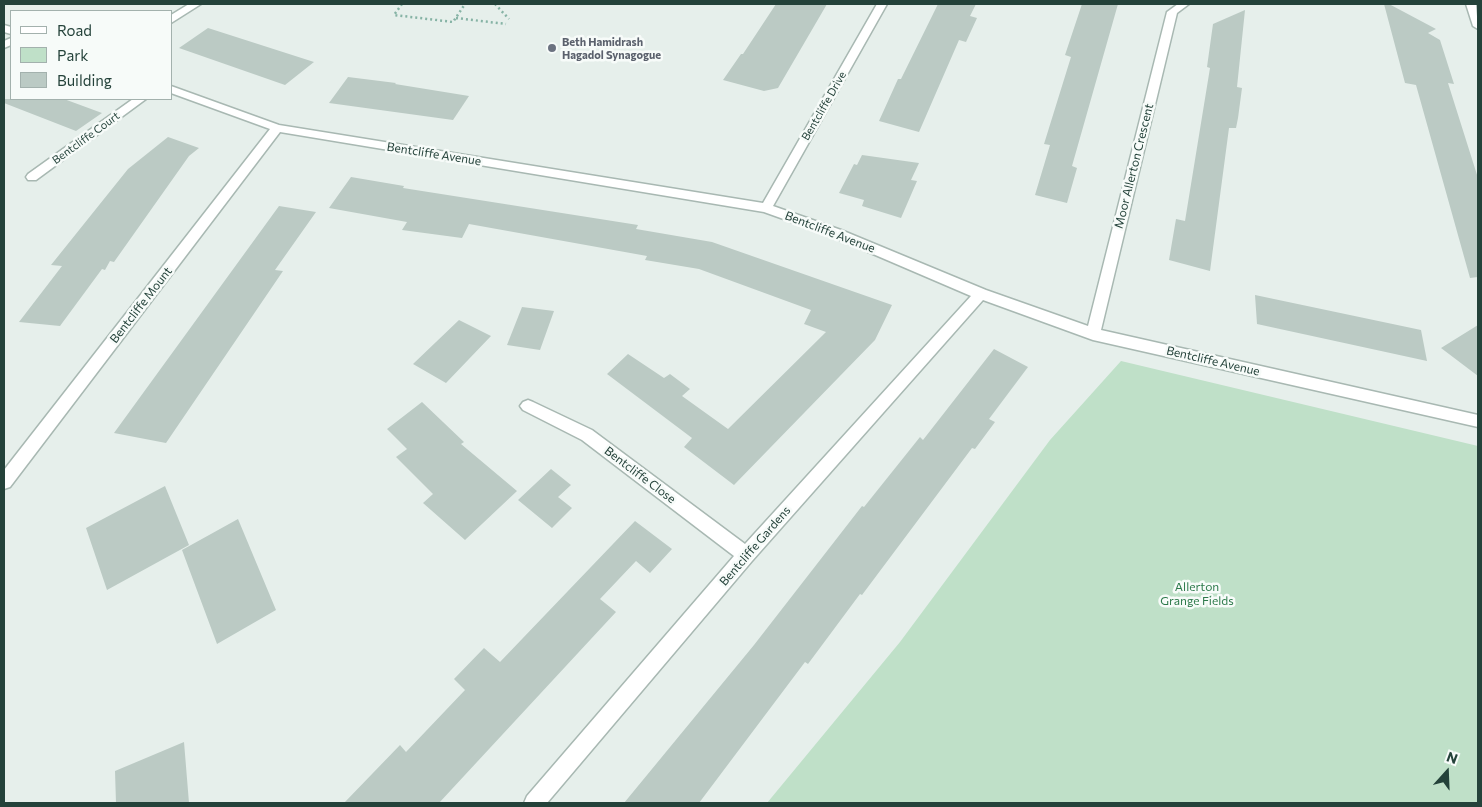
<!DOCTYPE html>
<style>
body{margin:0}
#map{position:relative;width:1482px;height:807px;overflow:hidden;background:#e6efeb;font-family:Commissioner,sans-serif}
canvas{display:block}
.frame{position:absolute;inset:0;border:5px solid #24423a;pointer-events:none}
.legend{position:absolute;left:10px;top:10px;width:162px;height:90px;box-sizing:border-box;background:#f7fbf9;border:1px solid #a3b1ad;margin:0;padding:6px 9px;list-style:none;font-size:15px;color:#24423a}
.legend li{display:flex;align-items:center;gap:10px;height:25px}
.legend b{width:25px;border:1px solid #a3b1ad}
.north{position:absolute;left:1422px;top:747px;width:50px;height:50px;-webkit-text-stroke:4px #f7fbf9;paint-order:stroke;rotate:20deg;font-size:14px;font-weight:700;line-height:20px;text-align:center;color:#24423a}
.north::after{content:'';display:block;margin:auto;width:18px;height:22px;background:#24423a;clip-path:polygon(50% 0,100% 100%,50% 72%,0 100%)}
</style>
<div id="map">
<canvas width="1482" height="807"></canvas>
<div class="frame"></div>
<ul class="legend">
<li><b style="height:6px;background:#fff"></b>Road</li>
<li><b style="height:14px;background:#bfe0c8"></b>Park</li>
<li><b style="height:14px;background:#bbcac4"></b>Building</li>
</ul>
<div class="north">N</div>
</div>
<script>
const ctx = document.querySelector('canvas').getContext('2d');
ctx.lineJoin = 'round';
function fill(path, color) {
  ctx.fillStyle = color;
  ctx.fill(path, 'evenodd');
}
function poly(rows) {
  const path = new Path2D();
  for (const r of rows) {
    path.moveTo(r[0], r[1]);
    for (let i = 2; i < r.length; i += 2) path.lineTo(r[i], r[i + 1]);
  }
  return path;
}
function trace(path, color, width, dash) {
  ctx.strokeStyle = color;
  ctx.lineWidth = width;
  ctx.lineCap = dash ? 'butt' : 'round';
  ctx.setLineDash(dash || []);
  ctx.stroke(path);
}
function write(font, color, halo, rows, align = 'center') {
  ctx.font = font + ' Commissioner,sans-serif';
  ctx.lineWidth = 5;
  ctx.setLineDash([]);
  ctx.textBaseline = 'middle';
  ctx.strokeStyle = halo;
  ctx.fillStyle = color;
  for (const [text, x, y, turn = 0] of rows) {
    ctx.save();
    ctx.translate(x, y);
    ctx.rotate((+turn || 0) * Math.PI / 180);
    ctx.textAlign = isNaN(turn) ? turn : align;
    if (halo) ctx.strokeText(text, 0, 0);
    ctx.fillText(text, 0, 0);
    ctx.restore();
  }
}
fill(poly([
 [1121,361,1478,446,1478,803,767,803,900,642,1050,440]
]), '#bfe0c8');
fill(poly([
 [776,4,827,4,778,88,764,91,723,80,741,54,743,54],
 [938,4,976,4,970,16,977,18,966,42,959,40,919,132,879,121,898,79,901,79],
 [1082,4,1118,4,1072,166,1077,168,1067,203,1035,195,1050,145,1044,144,1071,57,1065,55],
 [1384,4,1389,4,1436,29,1428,33,1440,40,1454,84,1448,83,1478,178,1478,277,1470,278,1416,85,1405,83],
 [1245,10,1237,87,1242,88,1238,118,1236,128,1229,128,1210,271,1169,260,1176,219,1185,221,1210,68,1207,67,1213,24],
 [208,28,314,62,285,85,179,48],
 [348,77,396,83,395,84,469,96,453,120,329,103],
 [4,99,64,99,102,113,76,131,4,103],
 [168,137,199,148,189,156,114,262,110,261,105,270,102,269,60,326,19,322,62,266,51,265,128,169],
 [862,155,919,163,911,180,917,181,901,218,862,206,864,200,839,193,854,164,857,165],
 [351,177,404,186,403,188,638,225,636,229,712,242,892,305,875,340,734,485,684,447,692,438,607,374,628,354,664,378,670,374,690,389,682,396,728,429,826,332,804,324,811,310,699,269,645,260,647,256,469,224,462,238,402,230,407,222,329,208],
 [279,206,316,212,275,270,283,271,166,443,114,433],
 [1255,295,1421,330,1427,361,1257,324],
 [522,307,554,311,540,350,507,345],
 [459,320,491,336,446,383,413,364],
 [1478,325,1478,376,1441,348],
 [994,349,1028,367,989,419,995,422,975,449,972,448,862,595,860,594,808,664,805,662,699,803,624,803,754,645,862,506,864,507,920,437,923,440],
 [422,402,464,442,461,444,517,491,465,540,423,503,433,494,396,457,407,449,387,429],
 [551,469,571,485,558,497,572,508,552,528,518,500],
 [165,486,189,545,107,590,86,528],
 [238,519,276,610,217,644,182,550],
 [635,521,672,549,650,573,636,561,600,599,616,612,439,803,344,803,400,745,406,752,465,690,454,679,484,648,500,662],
 [184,742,189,803,116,803,115,771]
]), '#bbcac4');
const street = poly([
 [189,4,201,4,171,23,171,15,189,4],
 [877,4,887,4,773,206,841,230,986,290,1088,326,1167,12,1178,4,1189,4,1177,13,1101,330,1478,415,1478,427,1093,340,983,300,752,561,547,803,524,803,527,796,734,556,582,440,523,410,520,406,523,402,528,400,533,402,592,430,745,544,971,296,831,236,764,212,280,132,10,487,4,489,4,470,270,129,171,93,171,86,279,125,763,203,877,4],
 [1466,4,1476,4,1478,29,1473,26,1466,4],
 [4,25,11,27,11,34,4,32,4,25],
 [11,38,11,45,4,48,4,41,11,38],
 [133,99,146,99,36,180,28,180,26,177,28,174,133,99]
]);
trace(street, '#a8b8b2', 3);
trace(poly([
 [402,4,394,15,453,22,465,4],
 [495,4,509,19],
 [456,18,506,24]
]), '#86b3a5', 2.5, [2, 3]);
fill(street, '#fff');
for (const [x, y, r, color] of [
 [552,48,5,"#6b7280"]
]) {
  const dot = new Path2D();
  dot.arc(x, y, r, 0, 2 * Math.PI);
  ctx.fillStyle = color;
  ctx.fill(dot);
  trace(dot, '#f7fbf9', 2);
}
write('bold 11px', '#5b616d', '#f7fbf9', [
 ["Beth Hamidrash",562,42],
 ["Hagadol Synagogue",562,55]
], 'left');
write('11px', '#24423a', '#f7fbf9', [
 ["Bentcliffe Drive",824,106,-60],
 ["Bentcliffe Court",86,138,-36]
]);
write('12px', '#24423a', '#f7fbf9', [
 ["Bentcliffe Avenue",434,154,9],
 ["Moor Allerton Crescent",1134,166,-76],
 ["Bentcliffe Avenue",830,232,21],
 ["Bentcliffe Mount",141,305,-52],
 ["Bentcliffe Avenue",1213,361,13],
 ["Bentcliffe Close",640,475,37],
 ["Bentcliffe Gardens",755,546,-49]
]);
write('12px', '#2d7a4b', '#f7fbf9', [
 ["Allerton",1197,587],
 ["Grange Fields",1197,601]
]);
</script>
